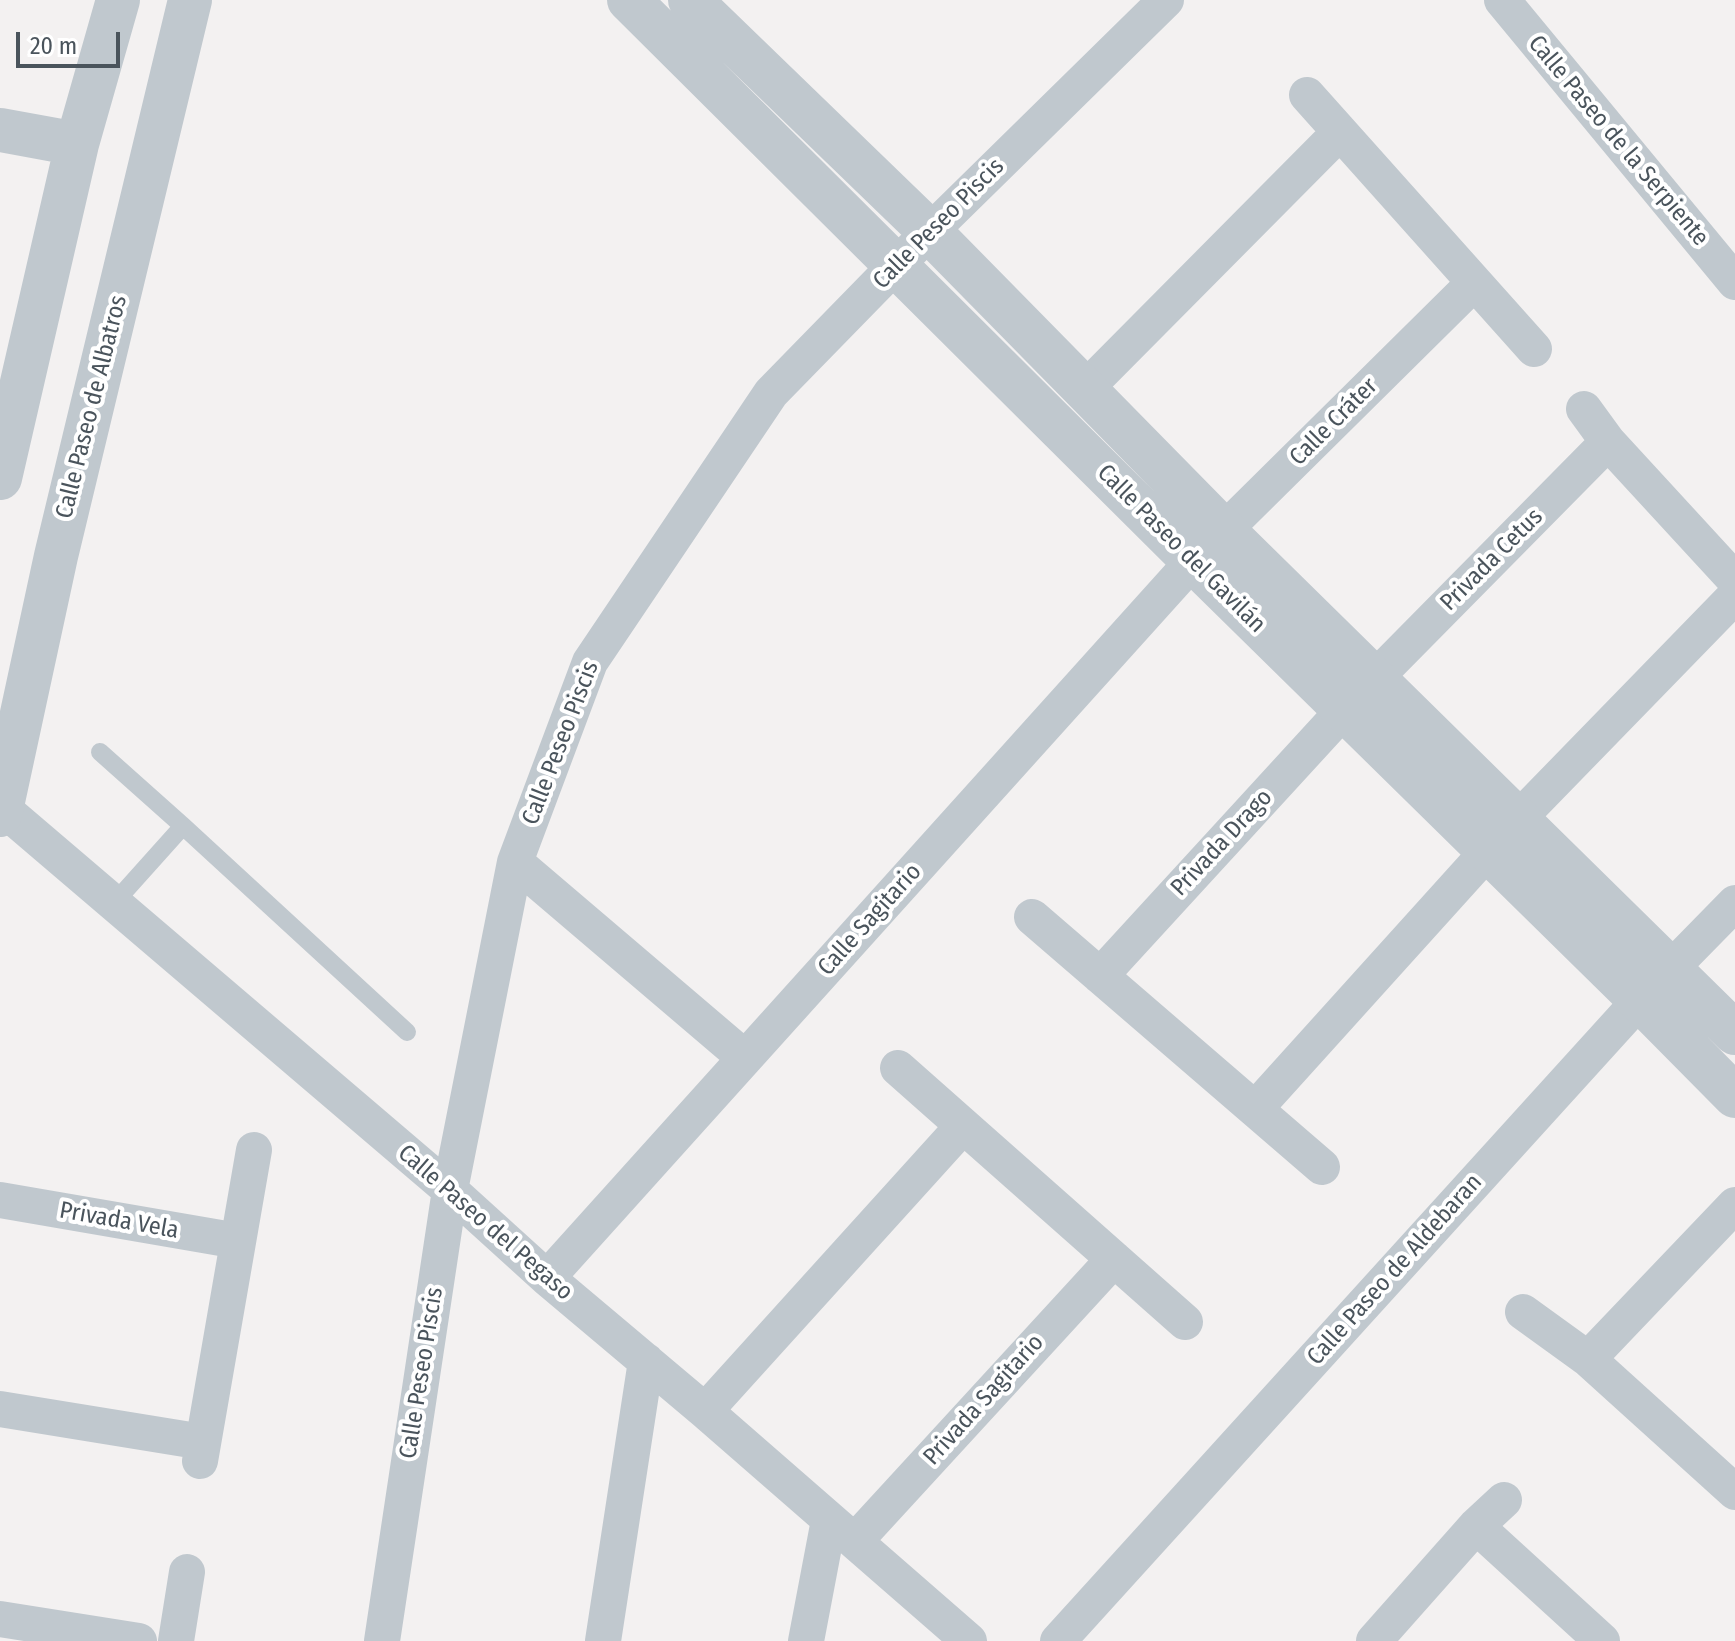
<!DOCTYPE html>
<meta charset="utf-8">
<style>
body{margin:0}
#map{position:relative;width:1735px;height:1641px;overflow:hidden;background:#f3f1f1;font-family:"Fira Sans Condensed",sans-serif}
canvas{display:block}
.scale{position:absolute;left:16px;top:32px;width:104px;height:36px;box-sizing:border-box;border:4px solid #4a545c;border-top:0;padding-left:10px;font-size:24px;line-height:28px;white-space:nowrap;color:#4a545c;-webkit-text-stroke:6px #fff;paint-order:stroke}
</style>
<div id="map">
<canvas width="1735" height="1641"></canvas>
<div class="scale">20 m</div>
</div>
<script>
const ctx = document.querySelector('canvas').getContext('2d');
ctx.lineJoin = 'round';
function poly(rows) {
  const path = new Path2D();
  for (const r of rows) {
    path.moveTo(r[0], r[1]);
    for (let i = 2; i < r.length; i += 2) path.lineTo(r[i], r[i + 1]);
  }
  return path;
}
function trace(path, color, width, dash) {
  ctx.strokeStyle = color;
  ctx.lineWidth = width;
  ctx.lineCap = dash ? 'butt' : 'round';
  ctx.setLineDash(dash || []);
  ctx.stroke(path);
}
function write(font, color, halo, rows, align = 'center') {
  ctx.font = font + ' "Fira Sans Condensed",sans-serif';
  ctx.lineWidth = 8;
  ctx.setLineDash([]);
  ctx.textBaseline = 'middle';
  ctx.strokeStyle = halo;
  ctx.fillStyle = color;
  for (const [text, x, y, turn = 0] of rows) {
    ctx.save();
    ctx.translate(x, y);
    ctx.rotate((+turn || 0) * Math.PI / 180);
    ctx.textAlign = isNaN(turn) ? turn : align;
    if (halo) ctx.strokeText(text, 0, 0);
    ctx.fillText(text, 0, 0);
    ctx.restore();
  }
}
trace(poly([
 [100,752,183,826,407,1032],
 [114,903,183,826]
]), '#c0c8ce', 18);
trace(poly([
 [1502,0,1735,282],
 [1307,95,1534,349],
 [1084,390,1340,132],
 [1584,409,1608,442,1735,580],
 [1375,678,1608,442],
 [0,806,450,1190,547,1278,705,1411,969,1641],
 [1518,819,1735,596],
 [515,862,745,1058],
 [1032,917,1322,1167],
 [1100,976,1344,710],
 [898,1068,1185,1322],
 [1255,1109,1488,851],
 [0,1200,238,1241],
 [547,1278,1193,561,1474,283],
 [1523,1312,1588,1359,1735,1492],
 [1588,1359,1735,1205],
 [0,1409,203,1442],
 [705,1411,963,1126],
 [200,1461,254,1150],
 [1476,1526,1602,1641],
 [855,1541,1114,1259],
 [0,1619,139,1641],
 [176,1641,187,1572],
 [382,1641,450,1190,515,862,590,662,771,393,895,266,1166,0],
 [603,1641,646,1361],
 [806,1641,829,1520],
 [1058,1641,1640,1000,1735,903],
 [1374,1641,1476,1526,1504,1500]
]), '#c0c8ce', 36);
trace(poly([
 [629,0,1193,561,1640,1000,1735,1096],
 [690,0,930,232,1224,531,1735,1033],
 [0,130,77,144],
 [0,478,77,144,118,0],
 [0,815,56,556,190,0]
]), '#c0c8ce', 44);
write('24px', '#4a545c', '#fff', [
 ["Calle Paseo de la Serpiente",1618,141,50],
 ["Calle Peseo Piscis",939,224,-45],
 ["Calle Paseo de Albatros",92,407,-76],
 ["Calle Cráter",1334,422,-45],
 ["Calle Paseo del Gavilán",1181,549,45],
 ["Privada Cetus",1492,560,-45],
 ["Calle Peseo Piscis",561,743,-69],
 ["Privada Drago",1222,843,-47],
 ["Calle Sagitario",870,920,-48],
 ["Privada Vela",119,1221,10],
 ["Calle Paseo del Pegaso",485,1223,41],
 ["Calle Paseo de Aldebaran",1395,1270,-48],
 ["Calle Peseo Piscis",422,1373,-81],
 ["Privada Sagitario",984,1400,-48]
]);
</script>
